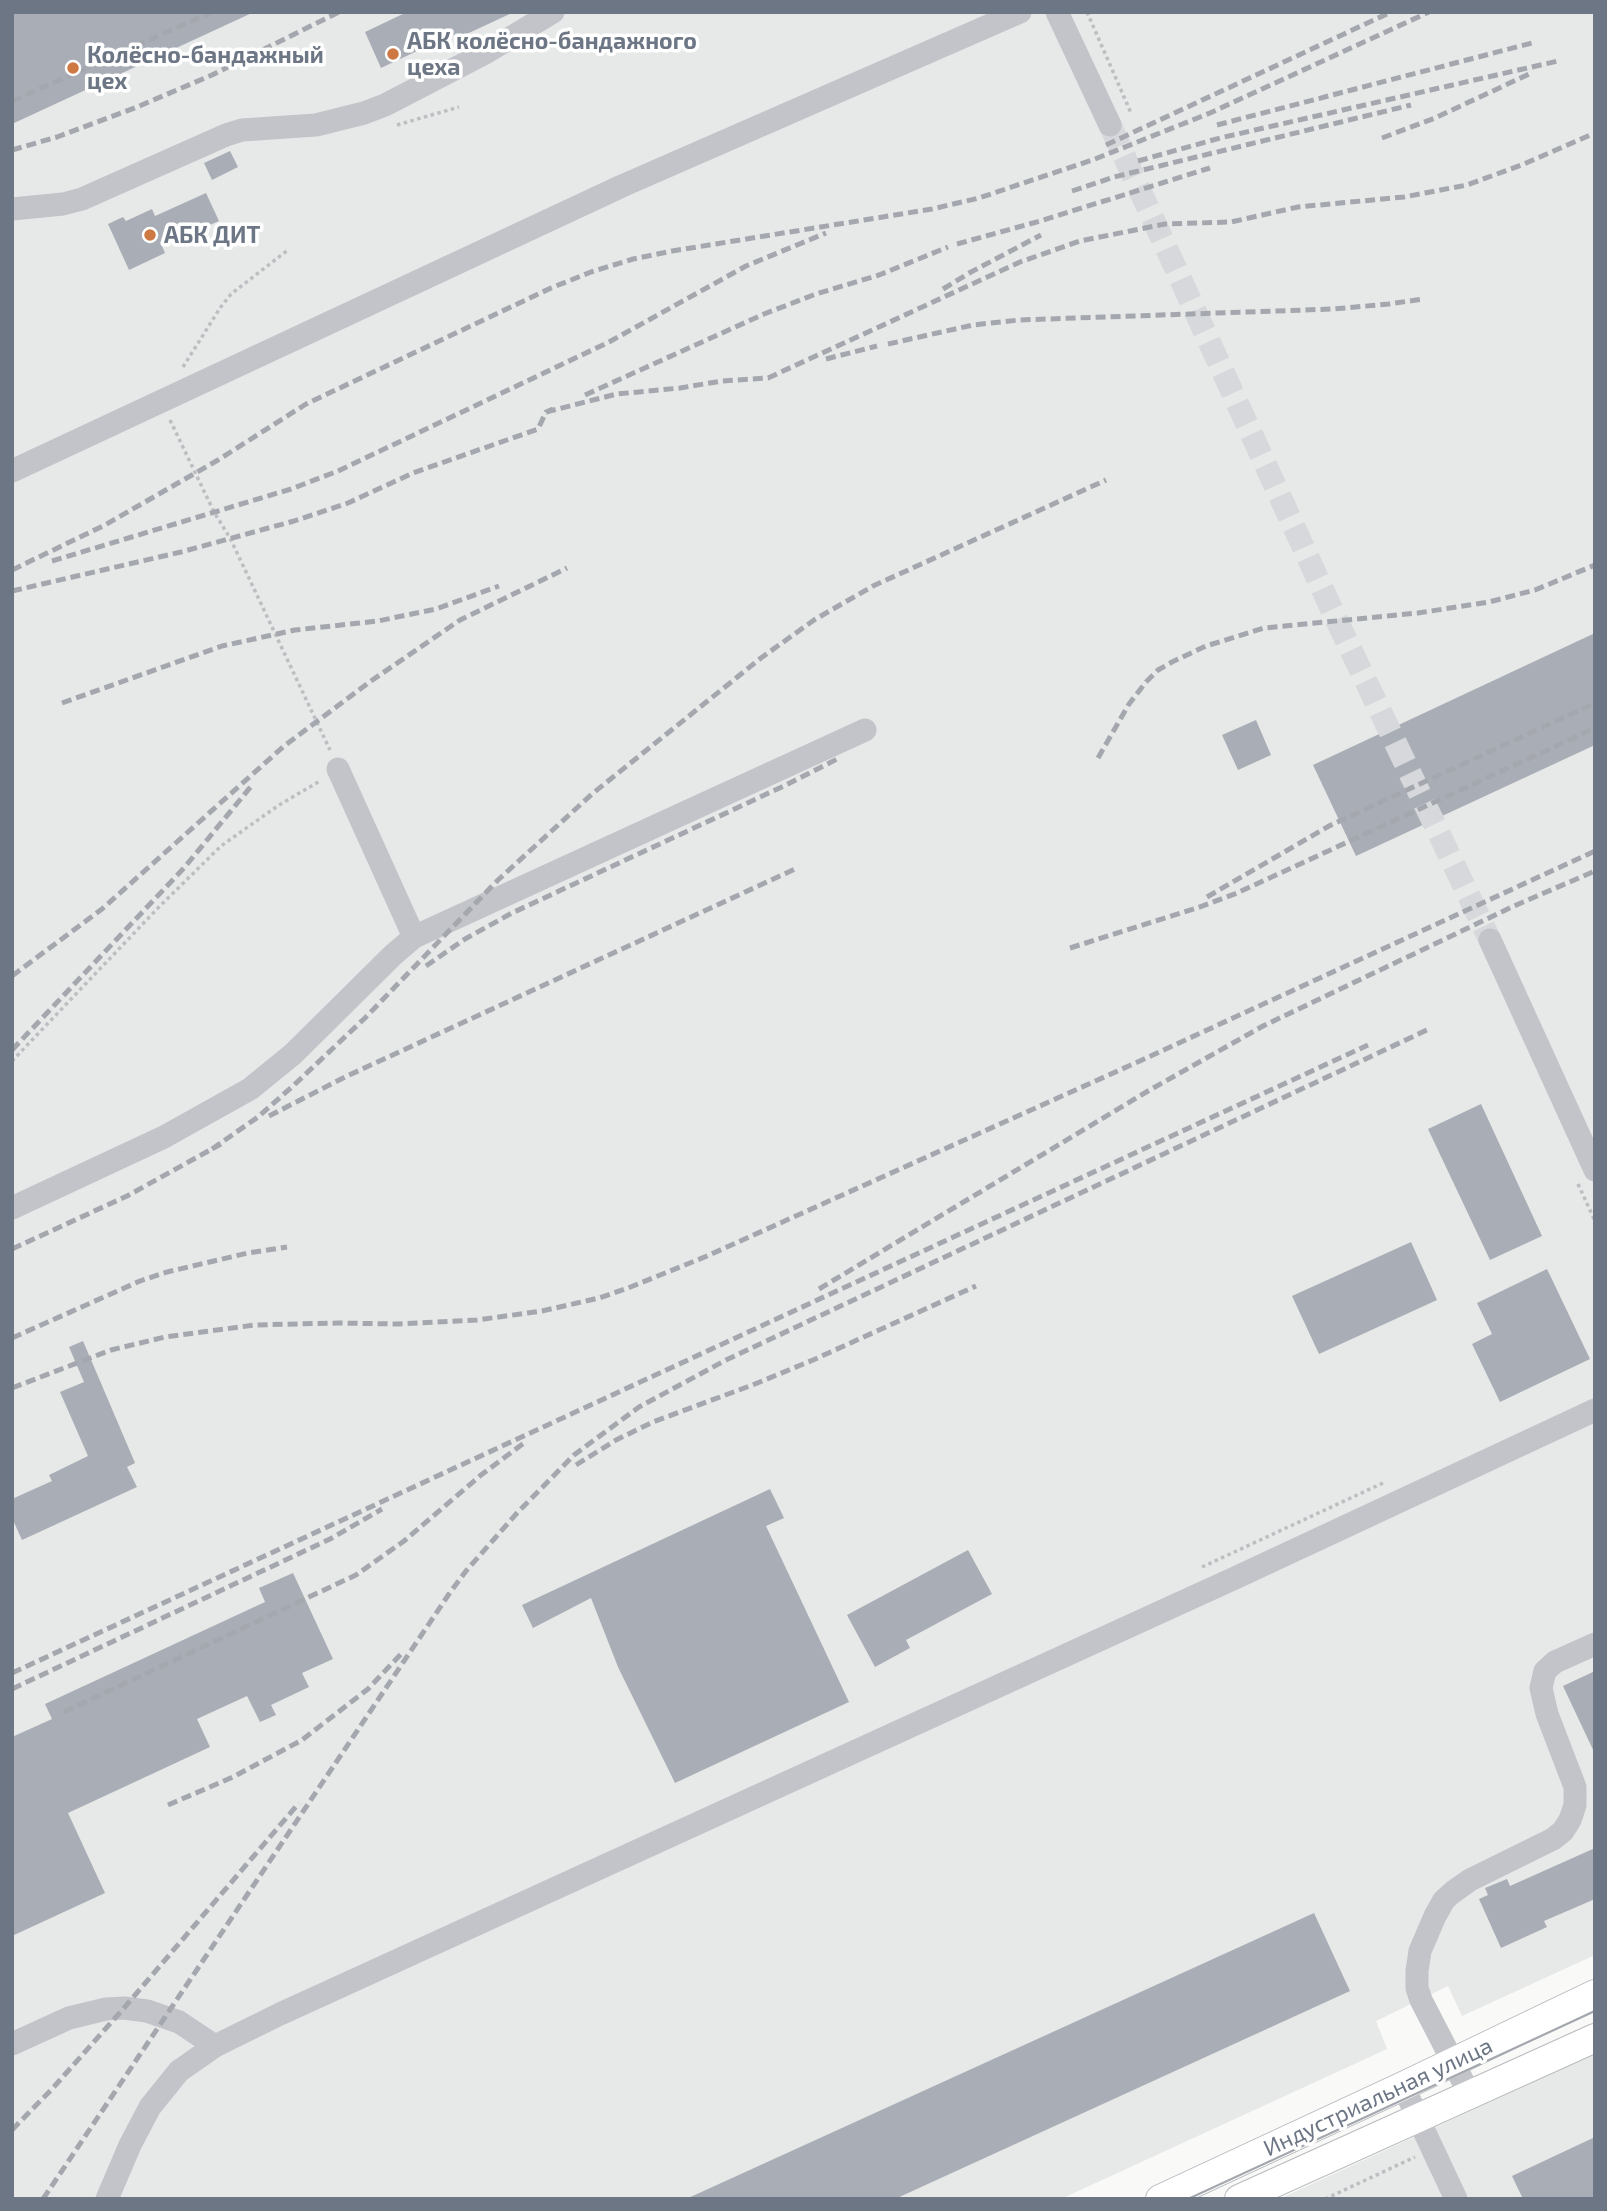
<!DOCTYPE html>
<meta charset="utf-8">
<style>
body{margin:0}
#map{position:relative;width:1607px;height:2211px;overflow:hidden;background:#f9f9f8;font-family:"Exo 2",sans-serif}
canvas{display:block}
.frame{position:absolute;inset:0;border:14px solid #6d7685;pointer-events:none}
</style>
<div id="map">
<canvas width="1607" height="2211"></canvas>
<div class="frame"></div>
</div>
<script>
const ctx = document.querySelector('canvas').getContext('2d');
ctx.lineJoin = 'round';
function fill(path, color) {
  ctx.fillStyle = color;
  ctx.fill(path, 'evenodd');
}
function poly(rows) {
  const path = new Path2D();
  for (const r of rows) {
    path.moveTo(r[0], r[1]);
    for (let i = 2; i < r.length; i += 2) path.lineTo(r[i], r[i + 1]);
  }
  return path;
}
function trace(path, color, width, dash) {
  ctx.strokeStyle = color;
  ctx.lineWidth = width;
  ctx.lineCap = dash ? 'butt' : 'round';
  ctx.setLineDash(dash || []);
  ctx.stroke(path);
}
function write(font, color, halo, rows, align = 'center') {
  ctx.font = font + ' "Exo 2",sans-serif';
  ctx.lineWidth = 7;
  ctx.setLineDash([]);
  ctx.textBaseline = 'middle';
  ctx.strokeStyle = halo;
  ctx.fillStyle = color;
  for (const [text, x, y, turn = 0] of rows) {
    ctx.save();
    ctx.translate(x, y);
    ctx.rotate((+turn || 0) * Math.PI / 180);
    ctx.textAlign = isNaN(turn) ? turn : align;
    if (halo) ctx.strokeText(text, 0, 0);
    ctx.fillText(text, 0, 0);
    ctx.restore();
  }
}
fill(poly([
 [12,12,1595,12,1595,1955,1462,2016,1448,1986,1376,2021,1387,2049,1061,2199,12,2199],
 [1595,2054,1595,2199,1279,2199]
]), '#e7e8e8');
fill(poly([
 [12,12,254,12,12,124],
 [407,12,514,12,456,39,453,34,381,68,365,32],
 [230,151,238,167,212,180,204,163],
 [206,193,219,221,162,246,165,253,129,270,108,224,123,217,126,221,152,209,155,216],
 [1595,633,1595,745,1356,856,1313,765],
 [1256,720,1271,755,1238,770,1222,735],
 [1481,1104,1542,1236,1490,1260,1428,1129],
 [1411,1242,1437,1300,1319,1354,1292,1296],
 [1547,1269,1590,1359,1500,1402,1472,1344,1492,1334,1477,1303],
 [83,1341,135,1463,127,1467,137,1487,22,1540,12,1518,12,1499,52,1481,49,1475,88,1456,60,1392,84,1382,69,1347],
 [770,1489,784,1518,766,1526,849,1702,675,1783,618,1667,591,1598,533,1628,522,1605],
 [968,1550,992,1594,906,1640,910,1648,875,1667,847,1615],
 [293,1573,333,1659,302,1673,309,1687,271,1705,276,1715,260,1722,247,1696,197,1719,210,1747,68,1813,105,1893,12,1936,12,1737,52,1719,45,1704,265,1602,259,1588],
 [1595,1671,1595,1754,1563,1686],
 [1595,1848,1595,1899,1544,1921,1547,1927,1501,1948,1479,1899,1488,1895,1485,1888,1507,1879,1510,1886],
 [1314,1913,1350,1991,895,2199,686,2199],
 [1595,2137,1595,2199,1523,2199,1512,2176]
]), '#a9aeb6');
trace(poly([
 [1110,125,1337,621,1490,940]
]), '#d6d8db', 23, [23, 11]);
const major = poly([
 [1160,2199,1403,2086,1595,1994],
 [1239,2199,1595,2038]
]);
trace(major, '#b8babf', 30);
trace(poly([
 [1087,12,1131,113],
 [397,125,459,107],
 [183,367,220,308,231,294,288,250],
 [170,420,214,512,230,538,330,750],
 [12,1061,159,907,221,846,279,805,320,781],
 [1578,1184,1595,1221],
 [1202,1567,1383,1483],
 [1325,2199,1415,2157]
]), '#bcbec1', 3.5, [3.5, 3.5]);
trace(poly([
 [1057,12,1110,125],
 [12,209,63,204,82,199,226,135,242,130,316,125,364,113,385,105,487,52,553,12],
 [12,471,622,186,1020,12],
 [414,937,865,730],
 [1490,940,1595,1170],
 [12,1208,164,1137,250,1089,293,1054,393,955,414,937,338,769],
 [12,2044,69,2018,106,2009,124,2008,147,2011,179,2022,215,2046],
 [1403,2086,1456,2199],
 [1470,2095,1421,2000,1417,1988,1417,1971,1420,1951,1435,1916,1444,1900,1453,1892,1470,1880,1553,1839,1563,1831,1570,1820,1575,1805,1575,1787,1547,1714,1541,1688,1545,1671,1555,1662,1595,1644],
 [107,2199,130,2145,150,2107,179,2071,215,2046,280,2014,1235,1578,1595,1410]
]), '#c2c4c9', 23);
trace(major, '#fff', 28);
trace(poly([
 [1188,2199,1595,2011]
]), '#a4a8ae', 2);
trace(poly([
 [12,101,212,12],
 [1217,125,1532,43],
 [1382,138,1435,118,1529,74],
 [1106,145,1391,12],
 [12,150,57,137,137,107,212,75,339,12],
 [1138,161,1220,138,1558,61],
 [1072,191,1114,177,1411,105],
 [957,244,1040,221,1210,168],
 [943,289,971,272,1041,235],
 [888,344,973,325,1019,320,1333,309,1389,304,1423,299],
 [826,359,877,346],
 [585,395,764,314,816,294,879,275,948,247],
 [546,412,617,394,680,388,722,381,768,378,1020,262,1080,241,1165,224,1231,222,1298,207,1404,197,1467,185,1524,164,1595,133],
 [52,561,291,489,338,471,609,342,746,266,826,233],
 [12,570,105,525,218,460,306,404,551,288,591,272,633,259,672,251,932,209,979,198,1095,159,1210,113,1429,12],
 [12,591,181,552,294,521,348,503,413,473,538,429,546,412,553,409],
 [62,703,222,646,295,630,378,621,436,609,499,586],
 [1098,758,1129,704,1146,682,1158,670,1172,662,1206,646,1264,628,1418,613,1489,602,1535,590,1595,565],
 [1207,897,1329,826,1595,703],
 [1070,948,1197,908,1237,893,1595,728],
 [426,966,465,939,512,913,786,785,837,759],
 [12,976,102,909,284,746,371,681,460,620,567,568],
 [12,1050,184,868,253,784],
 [269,1116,345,1077,795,869],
 [212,1149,258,1117,294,1085,365,1018,498,880,592,794,761,658,814,620,873,586,1106,480],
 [12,1249,127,1196,221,1144],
 [819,1289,1148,1091,1263,1026,1514,906,1595,871],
 [12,1338,140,1281,167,1272,248,1253,287,1247],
 [12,1388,111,1350,165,1337,255,1325,338,1323,397,1324,477,1320,542,1311,599,1298,628,1288,707,1256,1142,1060,1595,851],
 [576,1465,616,1440,653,1422,755,1384,813,1360,976,1286],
 [12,1673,1368,1045],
 [12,1689,330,1539,382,1509],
 [64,1712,356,1575,404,1541,481,1475,524,1443],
 [168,1805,233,1777,302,1740,368,1689,401,1654],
 [12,2130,52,2089,124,2008,299,1803],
 [43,2199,449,1594,466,1571,517,1513,574,1455,639,1407,726,1360,1427,1030]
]), '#a4a8ae', 5, [10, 5]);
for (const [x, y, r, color] of [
 [393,54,7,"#ce7944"],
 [73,68,7,"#ce7944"],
 [150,235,7,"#ce7944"]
]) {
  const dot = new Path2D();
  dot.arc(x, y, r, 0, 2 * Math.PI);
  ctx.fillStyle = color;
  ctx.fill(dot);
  trace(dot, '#fff', 2.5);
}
write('bold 23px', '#6d7685', '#fff', [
 ["АБК колёсно-бандажного",407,41],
 ["цеха",407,67],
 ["Колёсно-бандажный",87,55],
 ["цех",87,81],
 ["АБК ДИТ",164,235]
], 'left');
write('23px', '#6d7685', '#fff', [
 ["Индустриальная улица",1378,2097,-25]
]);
</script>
